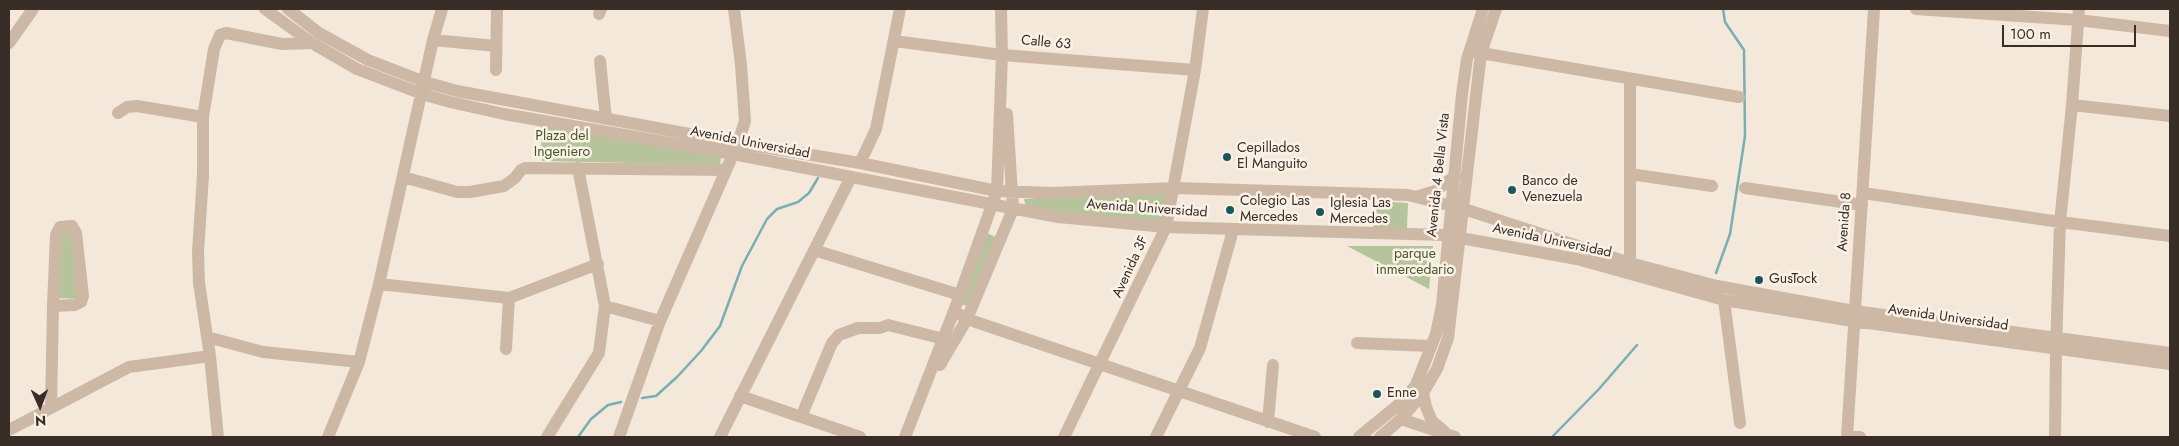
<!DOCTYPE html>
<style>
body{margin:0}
#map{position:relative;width:2179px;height:446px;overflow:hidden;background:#f4e8db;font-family:Jost,sans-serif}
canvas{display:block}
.frame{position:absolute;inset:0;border:10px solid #382d27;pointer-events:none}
.north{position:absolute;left:15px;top:381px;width:50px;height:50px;-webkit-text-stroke:4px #fbf2e7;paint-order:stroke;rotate:178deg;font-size:14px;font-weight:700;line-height:20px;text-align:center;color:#382d27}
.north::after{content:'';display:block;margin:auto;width:18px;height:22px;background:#382d27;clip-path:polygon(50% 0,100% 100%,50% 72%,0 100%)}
.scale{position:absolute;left:2002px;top:25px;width:134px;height:22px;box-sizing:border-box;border:2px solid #382d27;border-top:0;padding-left:6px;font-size:15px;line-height:18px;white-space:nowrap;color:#382d27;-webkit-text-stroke:4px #fbf2e7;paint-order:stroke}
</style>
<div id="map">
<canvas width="2179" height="446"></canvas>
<div class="frame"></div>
<div class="north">N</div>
<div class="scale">100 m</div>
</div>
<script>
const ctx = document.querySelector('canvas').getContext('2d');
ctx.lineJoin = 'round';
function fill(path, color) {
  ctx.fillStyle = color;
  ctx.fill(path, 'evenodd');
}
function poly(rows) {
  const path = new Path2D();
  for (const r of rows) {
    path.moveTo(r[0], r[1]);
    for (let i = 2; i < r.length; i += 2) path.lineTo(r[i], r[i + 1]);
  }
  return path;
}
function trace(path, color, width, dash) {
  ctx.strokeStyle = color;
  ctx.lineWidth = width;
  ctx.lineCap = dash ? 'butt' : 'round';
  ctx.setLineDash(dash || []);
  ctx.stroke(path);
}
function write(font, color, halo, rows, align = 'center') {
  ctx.font = font + ' Jost,sans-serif';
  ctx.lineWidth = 5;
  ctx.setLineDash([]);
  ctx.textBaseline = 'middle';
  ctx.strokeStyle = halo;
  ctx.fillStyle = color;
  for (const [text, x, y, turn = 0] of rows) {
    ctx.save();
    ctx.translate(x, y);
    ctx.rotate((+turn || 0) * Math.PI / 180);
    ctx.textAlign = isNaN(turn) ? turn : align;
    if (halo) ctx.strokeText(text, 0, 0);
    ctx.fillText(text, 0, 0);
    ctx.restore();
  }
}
fill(poly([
 [541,125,721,157,720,165,542,161],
 [1175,188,1166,227,1026,208,1024,199],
 [1373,201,1408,203,1407,228,1373,228],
 [70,231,79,299,58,298,61,233],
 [987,233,998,238,967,306,961,304],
 [1347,246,1433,246,1429,289]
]), '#b5c49a');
trace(poly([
 [1716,273,1730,234,1745,136,1744,50,1725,22,1723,9],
 [642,398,656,396,677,377,701,351,720,326,742,266,767,219,777,209,798,202,809,193,818,178],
 [578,437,591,419,608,405,621,402],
 [1552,437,1599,389,1637,345]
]), '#78afb3', 2.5);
trace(poly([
 [265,9,312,43,357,69,422,94,450,102,504,114,733,154,1058,217,1166,227,1444,235,1577,259,1724,300,1853,321,2170,364],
 [288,9,319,33,368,60,425,82,457,91,738,143,860,163,997,191,1052,193,1175,188,1408,195,1464,209,1630,263,1717,286,1854,311,2170,353],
 [1916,9,2078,20,2170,31],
 [599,14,601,9],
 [433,40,496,46],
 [894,41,1002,55,1195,70],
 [9,43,33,9],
 [1475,52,1739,97],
 [600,61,606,119],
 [496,70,497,9],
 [2072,105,2170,116],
 [118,113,127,107,137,106,203,117],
 [860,163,876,129,900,9],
 [1630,174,1712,186],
 [403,177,457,192,470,192,504,186,515,178,521,170,525,168,726,170],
 [1745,188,1862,205],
 [1863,193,2060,222,2170,236],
 [1416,197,1435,191,1455,176],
 [814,250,960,295],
 [1630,263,1630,80],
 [379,284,509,298,598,264],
 [1724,300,1740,423],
 [605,306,660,321],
 [954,311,967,319,1315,437],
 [207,337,263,352,359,362],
 [1357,343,1431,346],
 [506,349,509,298],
 [940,365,967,319,1013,209,1007,114],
 [1423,393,1426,407,1432,421,1444,431],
 [740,396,860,437],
 [51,408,53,306,56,235,60,227,72,226,76,233,83,296,81,302,75,305,53,306],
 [801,417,832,343,839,335,858,328,880,328,888,325,944,339],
 [1401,419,1455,437],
 [1268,422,1273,365],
 [9,430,129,367,210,356],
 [218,437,210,356,199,283,198,252,203,175,203,117,214,49,220,35,226,33,282,44,312,43],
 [328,437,359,362,379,284,433,40,442,9],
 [547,437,599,353,605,306,578,168],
 [619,437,660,321,738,143,745,121,741,65,734,9],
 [720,437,851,177],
 [905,437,954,311,997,191,1002,55,1001,9],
 [1064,437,1166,227,1195,70,1203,9],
 [1156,437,1200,348,1233,230],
 [1359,437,1403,401,1416,385,1436,334,1442,305,1462,94,1467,59,1483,9],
 [1380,437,1401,419,1423,393,1437,369,1448,338,1481,53,1496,9],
 [1847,437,1874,9],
 [1847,437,1860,437],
 [2055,437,2056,348,2060,222,2072,105,2079,9]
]), '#cdb8a6', 12);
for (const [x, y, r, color] of [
 [1227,157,5,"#1a575d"],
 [1512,190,5,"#1a575d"],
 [1230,210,5,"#1a575d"],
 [1320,212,5,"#1a575d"],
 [1759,280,5,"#1a575d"],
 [1377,394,5,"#1a575d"]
]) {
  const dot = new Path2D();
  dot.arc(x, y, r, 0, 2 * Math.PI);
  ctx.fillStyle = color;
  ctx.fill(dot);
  trace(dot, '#fbf2e7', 2);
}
write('14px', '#382d27', '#fbf2e7', [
 ["Calle 63",1046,43,5],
 ["Avenida Universidad",750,143,11],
 ["Avenida 4 Bella Vista",1439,175,-84],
 ["Avenida Universidad",1147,209,4],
 ["Avenida 8",1845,222,-86],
 ["Avenida Universidad",1552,241,12],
 ["Avenida 3F",1131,267,-65],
 ["Avenida Universidad",1948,318,8]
]);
write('14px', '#465829', '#fbf2e7', [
 ["Plaza del",562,137],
 ["Ingeniero",562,153],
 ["parque",1415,255],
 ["inmercedario",1415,271]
]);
write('14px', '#382d27', '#fbf2e7', [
 ["Cepillados",1237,149],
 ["El Manguito",1237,165],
 ["Banco de",1522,182],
 ["Venezuela",1522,198],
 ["Colegio Las",1240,202],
 ["Mercedes",1240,218],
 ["Iglesia Las",1330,204],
 ["Mercedes",1330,220],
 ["GusTock",1769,280],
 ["Enne",1387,394]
], 'left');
</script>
